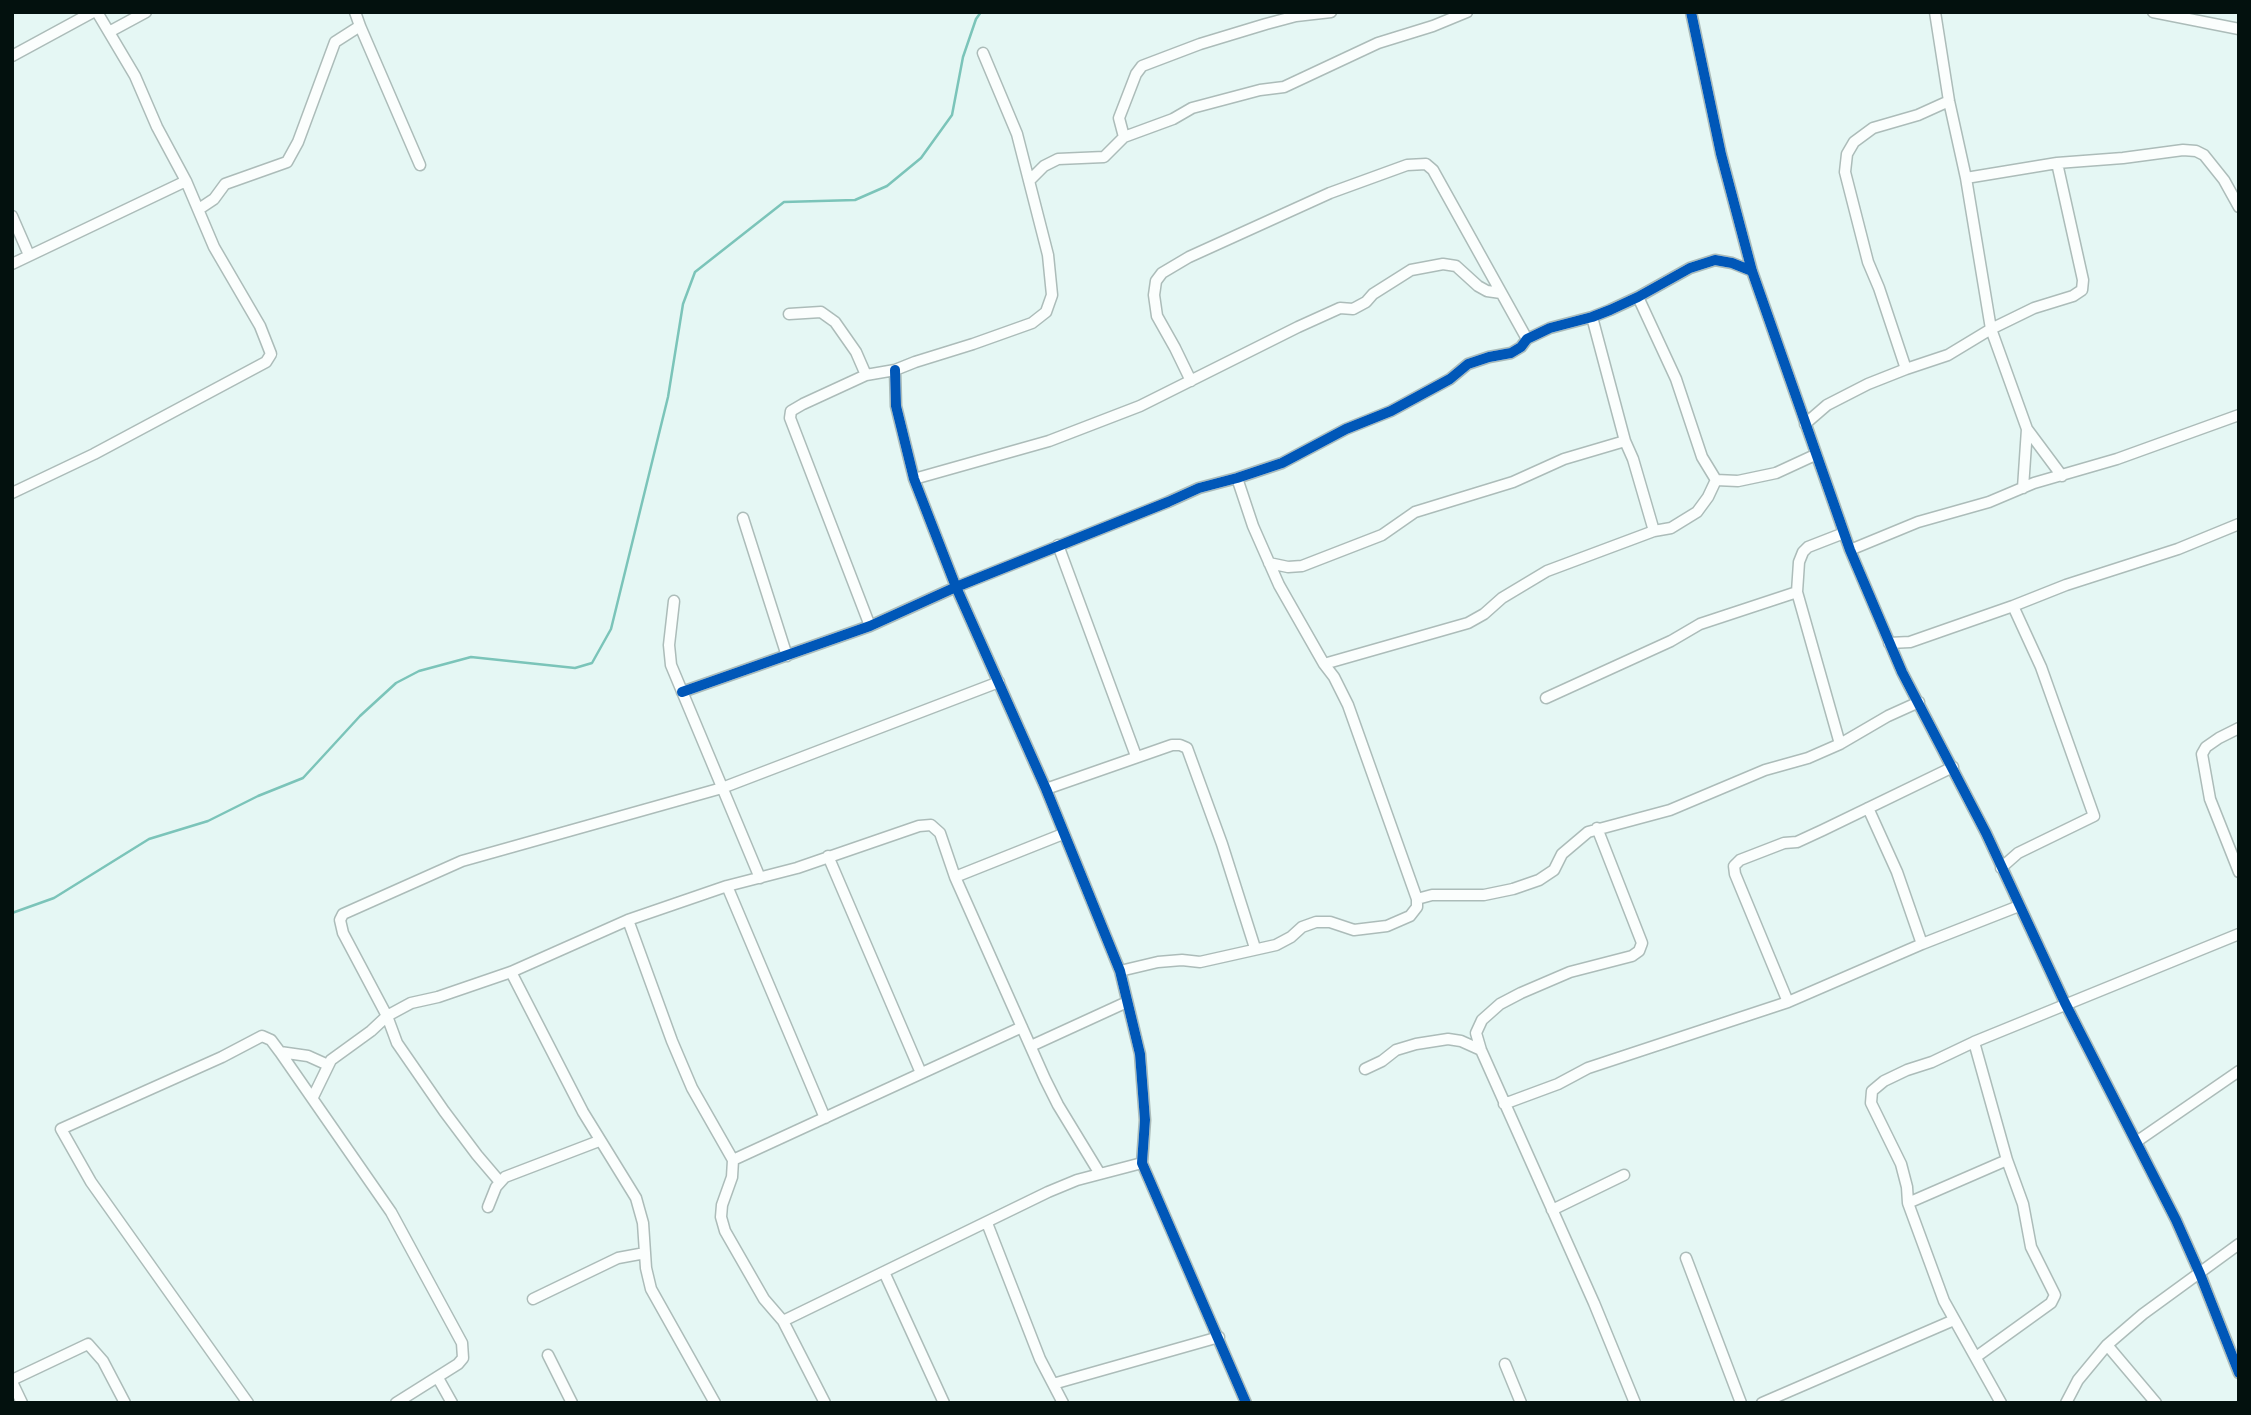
<!DOCTYPE html>
<style>
body{margin:0}
#map{position:relative;width:2251px;height:1415px;overflow:hidden;background:#e5f7f4;font-family:"Space Grotesk",sans-serif}
canvas{display:block}
.frame{position:absolute;inset:0;border:14px solid #03110e;pointer-events:none}
</style>
<div id="map">
<canvas width="2251" height="1415"></canvas>
<div class="frame"></div>
</div>
<script>
const ctx = document.querySelector('canvas').getContext('2d');
ctx.lineJoin = 'round';
function poly(rows) {
  const path = new Path2D();
  for (const r of rows) {
    path.moveTo(r[0], r[1]);
    for (let i = 2; i < r.length; i += 2) path.lineTo(r[i], r[i + 1]);
  }
  return path;
}
function trace(path, color, width, dash) {
  ctx.strokeStyle = color;
  ctx.lineWidth = width;
  ctx.lineCap = dash ? 'butt' : 'round';
  ctx.setLineDash(dash || []);
  ctx.stroke(path);
}
trace(poly([
 [12,913,54,898,149,839,208,821,258,796,303,778,360,716,396,683,419,671,471,657,575,668,592,663,611,629,668,397,683,304,695,272,784,202,855,200,887,186,921,158,952,115,963,57,976,19,981,12]
]), '#7bc4b9', 2.5);
const street = poly([
 [1691,12,1721,154,1752,271,1850,550,1902,672,1986,833,2065,1003,2176,1220,2200,1274,2239,1373],
 [1935,12,1949,101,1966,178,1991,329,2027,429,2062,476],
 [2153,12,2239,29],
 [360,26,420,165],
 [109,32,146,12],
 [12,56,93,12],
 [1124,137,1119,118,1136,74,1142,66,1200,44,1266,24,1296,16,1331,12],
 [1966,178,2057,163,2123,158,2183,150,2196,151,2204,155,2224,180,2239,207],
 [1029,181,1044,166,1058,159,1104,157,1124,137,1173,119,1192,108,1260,90,1284,87,1378,43,1433,26,1467,12],
 [199,209,214,199,225,184,287,162,298,142,335,42,360,26,355,12],
 [12,216,29,255],
 [12,264,186,181],
 [1638,297,1676,379,1702,457,1716,480,1738,481,1776,473,1815,455],
 [789,314,821,312,835,322,856,352,866,375],
 [1592,317,1625,441,1633,459,1654,531],
 [1906,369,1879,288,1868,262,1845,172,1847,154,1854,142,1873,128,1918,115,1949,101],
 [895,370,896,406,914,479,956,587,1046,789,1120,971,1140,1054,1145,1120,1142,1163,1246,1403],
 [1191,381,1175,348,1157,316,1154,295,1156,281,1162,273,1189,257,1330,193,1407,165,1426,164,1433,170,1527,339],
 [1805,424,1827,405,1868,384,1906,369,1948,355,1991,329,2034,308,2073,296,2082,290,2083,280,2057,163],
 [914,479,1049,441,1140,406,1298,327,1340,308,1353,309,1366,302,1373,294,1411,270,1443,264,1456,266,1478,286,1487,291,1501,293],
 [2023,488,2027,429],
 [12,493,94,454,266,362,271,354,260,326,214,247,186,181,157,127,135,76,97,12],
 [743,518,787,656],
 [1058,545,1136,756],
 [1850,550,1918,522,1989,502,2034,483,2117,459,2239,415],
 [1269,563,1288,567,1302,566,1382,535,1415,512,1513,482,1564,459,1625,441],
 [674,601,669,645,671,665,760,878],
 [870,626,790,418,791,411,803,404,866,375,895,370,915,362,973,344,1032,323,1046,312,1052,295,1048,255,1017,134,983,53],
 [1889,643,1910,642,2013,606,2066,585,2178,549,2239,524],
 [1324,664,1468,623,1484,614,1502,598,1547,571,1654,531,1671,528,1697,512,1708,497,1716,480],
 [682,692,870,626,956,587,1168,502,1199,488,1237,478,1282,463,1346,429,1391,411,1450,379,1468,364,1489,357,1511,353,1521,347,1527,339,1550,328,1592,317,1610,310,1638,297,1690,268,1715,260,1732,263,1752,271],
 [1546,698,1671,641,1700,624,1797,592],
 [2239,728,2219,738,2206,747,2202,754,2210,799,2239,872],
 [1840,744,1797,592,1799,562,1803,552,1808,547,1844,533],
 [1046,789,1172,745,1180,745,1187,748,1222,844,1255,948],
 [1868,808,1897,872,1922,944],
 [1597,828,1642,943,1639,951,1632,956,1570,972,1521,993,1500,1004,1482,1020,1476,1033,1481,1050,1594,1303,1635,1403],
 [828,856,921,1073],
 [2001,868,2018,853,2094,816,2041,667,2013,606],
 [955,877,1063,834],
 [727,886,825,1118],
 [1417,899,1432,895,1484,895,1513,889,1539,880,1554,870,1562,854,1588,832,1670,810,1765,770,1808,758,1840,744,1888,716,1919,702],
 [628,920,672,1041,692,1088,733,1160,732,1177,722,1205,721,1217,725,1231,764,1299,783,1321,825,1403],
 [1120,971,1158,962,1182,960,1200,962,1276,945,1291,937,1302,927,1316,922,1330,922,1354,930,1387,926,1410,916,1417,907,1417,899,1348,705,1334,677,1324,664,1279,585,1253,526,1237,478],
 [511,972,583,1112,636,1198,643,1223,646,1268,651,1289,715,1403],
 [1788,1002,1735,874,1734,866,1740,860,1784,843,1797,842,1823,830,1953,767],
 [1031,1046,1127,1002],
 [280,1052,308,1056,328,1065],
 [1365,1069,1382,1061,1396,1050,1416,1044,1448,1039,1461,1041,1481,1050],
 [313,1097,331,1060,371,1031,387,1016,411,1003,438,997,511,972,628,920,727,886,797,868,919,826,931,825,940,833,955,877,1045,1079,1058,1105,1100,1174],
 [1504,1104,1558,1084,1588,1068,1788,1002,1922,944,2019,906],
 [2136,1142,2239,1071],
 [733,1160,1022,1027],
 [500,1182,477,1155,444,1111,397,1043,387,1016,343,933,340,920,343,914,462,861,722,788,999,682],
 [1908,1203,1907,1187,1901,1164,1871,1103,1872,1091,1884,1081,1907,1070,1932,1062,1974,1042],
 [488,1207,496,1187,505,1177,599,1141],
 [1552,1210,1624,1175],
 [987,1223,1040,1359,1063,1403],
 [1686,1258,1741,1403],
 [884,1272,944,1403],
 [533,1299,618,1258,645,1253],
 [783,1321,1048,1192,1077,1180,1142,1163],
 [2107,1345,2156,1403],
 [548,1355,572,1403],
 [1976,1357,2051,1303,2055,1295,2031,1247,2023,1204,2007,1160],
 [1505,1364,1521,1403],
 [438,1378,452,1403],
 [12,1380,88,1344,103,1361,125,1403],
 [12,1382,22,1403],
 [1053,1384,1219,1337],
 [248,1403,91,1182,61,1129,222,1057,262,1036,271,1040,280,1052,391,1212,462,1343,463,1358,458,1364,396,1403],
 [1762,1403,1954,1320],
 [2001,1403,1944,1301,1908,1203,2007,1160,1974,1042,2239,934],
 [2066,1403,2078,1380,2107,1345,2143,1314,2239,1244]
]);
trace(street, '#acbcb9', 13);
trace(street, '#fbfefd', 10);
trace(poly([
 [1691,12,1721,154,1752,271,1850,550,1902,672,1986,833,2065,1003,2176,1220,2200,1274,2239,1373],
 [895,370,896,406,914,479,956,587,1046,789,1120,971,1140,1054,1145,1120,1142,1163,1246,1403],
 [682,692,870,626,956,587,1168,502,1199,488,1237,478,1282,463,1346,429,1391,411,1450,379,1468,364,1489,357,1511,353,1521,347,1527,339,1550,328,1592,317,1610,310,1638,297,1690,268,1715,260,1732,263,1752,271]
]), '#0057b8', 10);
</script>
